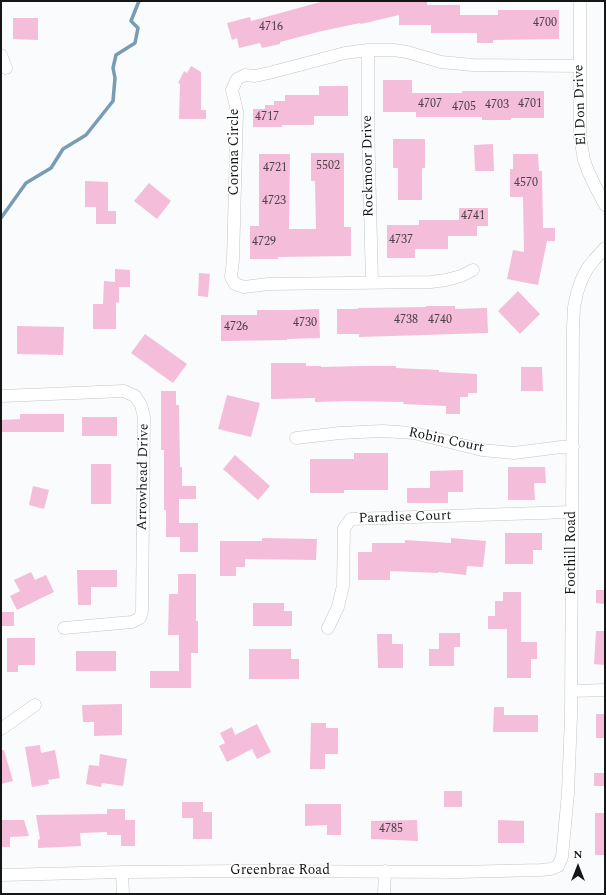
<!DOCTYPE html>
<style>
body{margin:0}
#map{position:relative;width:606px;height:895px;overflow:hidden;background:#f9fbfc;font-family:Spectral,serif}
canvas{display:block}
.frame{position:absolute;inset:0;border:2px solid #151616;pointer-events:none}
.north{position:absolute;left:558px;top:847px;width:40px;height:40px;-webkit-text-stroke:3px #fff;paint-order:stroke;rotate:0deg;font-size:11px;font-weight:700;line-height:16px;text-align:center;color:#151616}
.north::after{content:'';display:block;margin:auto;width:14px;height:18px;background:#151616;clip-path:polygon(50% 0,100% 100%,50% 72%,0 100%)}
</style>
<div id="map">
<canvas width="606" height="895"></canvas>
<div class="frame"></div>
<div class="north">N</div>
</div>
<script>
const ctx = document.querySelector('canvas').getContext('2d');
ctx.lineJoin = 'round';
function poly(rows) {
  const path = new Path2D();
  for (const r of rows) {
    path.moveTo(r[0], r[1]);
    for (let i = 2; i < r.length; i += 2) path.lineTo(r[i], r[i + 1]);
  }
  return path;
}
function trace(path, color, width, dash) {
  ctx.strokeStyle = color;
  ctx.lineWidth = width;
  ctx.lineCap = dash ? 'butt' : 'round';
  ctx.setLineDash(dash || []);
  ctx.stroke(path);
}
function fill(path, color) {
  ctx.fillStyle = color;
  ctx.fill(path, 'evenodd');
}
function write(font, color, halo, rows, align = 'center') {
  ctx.font = font + ' Spectral,serif';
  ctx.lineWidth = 3;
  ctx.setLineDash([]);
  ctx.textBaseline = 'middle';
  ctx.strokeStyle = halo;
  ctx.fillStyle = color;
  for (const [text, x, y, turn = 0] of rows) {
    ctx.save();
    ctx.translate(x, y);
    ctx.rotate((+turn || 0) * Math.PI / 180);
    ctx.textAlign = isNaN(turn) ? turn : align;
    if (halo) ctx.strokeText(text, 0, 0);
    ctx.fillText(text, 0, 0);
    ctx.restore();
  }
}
trace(poly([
 [1,218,26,183,51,168,63,149,86,135,113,101,115,78,113,68,116,55,135,43,138,28,131,21,139,1]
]), '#769db4', 3.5);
fill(poly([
 [324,1,427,1,427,5,460,5,460,15,498,15,498,10,559,10,559,39,493,40,493,43,477,43,477,33,431,33,431,25,399,25,399,15,361,24,360,23,322,31,280,42,280,44,262,48,260,43,239,48,237,38,232,40,227,23,250,17,251,21],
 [13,18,38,18,38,40,13,39],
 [191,66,201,72,201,110,206,110,206,119,179,119,180,84,178,83,184,71,187,73],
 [383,80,412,80,412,93,462,93,462,91,544,91,544,118,511,118,511,120,482,120,482,117,416,117,416,112,383,112],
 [319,86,348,86,348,116,314,116,314,125,282,125,282,127,253,127,253,109,265,109,265,105,274,105,274,101,285,101,285,95,319,95],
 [393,139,425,139,425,168,422,168,422,200,398,200,398,168,393,168],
 [493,144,494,171,475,171,474,145],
 [311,153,344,153,344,227,351,227,351,256,278,257,278,259,250,259,250,226,259,226,259,154,290,154,289,229,316,229,315,181,311,181],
 [513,154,538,154,539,171,542,171,543,228,555,228,555,241,547,241,538,285,507,279,513,250,524,252,523,197,510,197,510,169,513,169],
 [85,181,108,182,108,211,116,211,116,224,96,224,96,207,85,207],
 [149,183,171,201,157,219,134,201],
 [459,208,488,208,488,226,477,226,477,236,448,236,448,249,415,249,415,258,387,258,387,225,419,225,419,220,459,220],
 [115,269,130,270,130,287,119,287,119,303,116,302,116,329,93,329,93,304,103,304,104,281,115,282],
 [199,273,210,274,208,297,198,296],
 [518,291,540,314,520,334,498,311],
 [426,306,455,306,455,309,487,308,488,333,359,337,359,334,337,334,337,309,358,309,358,308,426,307],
 [319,309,320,338,287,339,287,340,221,341,221,315,257,315,257,310,290,310],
 [17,326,64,327,63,355,17,354],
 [145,334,187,364,173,383,131,353],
 [271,363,306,363,306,366,321,366,321,367,361,366,396,366,396,368,439,370,439,372,477,374,477,393,468,393,468,397,460,397,460,414,446,414,446,406,403,404,404,402,349,401,315,402,315,398,271,399],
 [521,367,542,367,543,391,521,391],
 [161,391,176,391,176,405,179,405,180,467,182,467,182,486,196,486,196,499,179,499,179,523,198,523,198,552,180,552,180,537,166,537,166,510,164,510,164,450,161,450],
 [227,395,260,403,251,437,218,429],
 [20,414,64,414,64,432,1,432,1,420,20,419],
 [82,417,117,417,117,436,82,436],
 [354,453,388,453,388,490,344,490,344,493,310,493,310,459,354,459],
 [235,455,270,486,258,500,223,469],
 [91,464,111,464,111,504,91,504],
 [508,467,545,467,546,483,534,483,535,500,508,500],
 [463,470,463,492,448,492,448,503,407,503,407,488,430,488,430,471],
 [33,486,49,490,44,509,29,505],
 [505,533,542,533,542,550,533,550,533,564,505,564],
 [262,538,317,539,316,560,245,559,245,567,236,567,236,576,220,576,220,541,262,541],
 [451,538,486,541,483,567,467,566,466,575,438,572,438,573,390,571,390,580,358,580,358,552,372,552,372,543,405,543,405,540,451,543],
 [77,570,117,570,117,587,91,587,91,605,78,605],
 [31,572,35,580,46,575,54,592,17,610,10,596,20,591,14,580],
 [178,574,196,574,196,621,198,621,198,653,191,653,191,688,150,688,150,671,179,671,179,635,168,635,169,594,178,594],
 [596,590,605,590,605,604,596,603],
 [503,592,521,592,521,642,537,642,537,659,531,659,531,678,507,678,507,629,488,629,488,616,495,616,495,601,503,601],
 [253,603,284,603,284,611,292,611,292,626,253,626],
 [1,612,14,612,14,626,1,626],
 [596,631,605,631,605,665,594,664],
 [439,633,460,633,460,647,454,647,454,666,429,666,429,649,439,649],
 [377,634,392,634,392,644,403,644,403,668,378,668],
 [7,638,35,638,35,665,18,665,18,672,7,672],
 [249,649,291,649,291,659,299,659,299,679,249,679],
 [76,651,116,651,116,671,76,671],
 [122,704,122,735,94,736,94,722,83,722,82,705],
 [494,707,504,707,504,715,538,715,538,732,493,732],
 [596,714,605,714,605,738,596,738],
 [311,723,326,723,326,728,338,728,338,754,325,754,325,769,310,769],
 [257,724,271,752,257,759,252,749,227,762,219,746,225,743,220,733,232,727,235,735],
 [40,745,41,753,55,750,60,778,48,780,49,784,32,787,25,747],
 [1,750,4,750,13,781,1,784],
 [100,754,127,759,123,786,102,783,101,787,86,784,89,765,99,766],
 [594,773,605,773,605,786,594,786],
 [444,791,462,791,462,807,444,807],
 [182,802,203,802,203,812,212,812,212,839,193,839,193,818,182,818],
 [305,804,341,804,341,835,327,835,327,825,305,826],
 [107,809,125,809,125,820,135,820,135,846,121,846,121,835,107,835,107,832,80,833,81,846,38,848,38,840,40,839,36,815,107,814],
 [595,813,605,813,605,855,595,855],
 [1,820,24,820,29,836,10,837,10,847,1,847],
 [417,820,418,841,371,839,371,821],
 [498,820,524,821,524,843,498,843]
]), '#f4bdda');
const minor = poly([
 [580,1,580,137,584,160,588,171,594,184,605,205],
 [368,50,368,125,372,282],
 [1,55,6,68],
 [473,270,461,276,446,280,431,282,268,284,244,287,235,284,231,277,233,260,237,111,232,90,237,79,245,75,255,76,269,73,345,53,368,50,394,50,407,52,441,62,473,65,580,66],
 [1,396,124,391,135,396,141,405,144,417,142,611,140,618,132,622,64,628],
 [296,438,340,433,382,431,414,433,482,450,514,453,561,447,573,447],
 [328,628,338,607,343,586,344,528,351,519,572,512],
 [572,691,605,690],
 [1,729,35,705],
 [122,872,123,894],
 [1,875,122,872,244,871,458,872,541,870,551,869,558,866,562,857,568,793,571,716,573,328,574,307,577,293,581,281,587,269,594,260,605,248],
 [384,894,385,871]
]);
trace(minor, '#c3c5c7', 13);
trace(minor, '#fff', 12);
write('12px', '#4d4047', null, [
 ["4700",545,24],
 ["4716",271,28],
 ["4707",430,105],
 ["4701",530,105],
 ["4703",497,106],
 ["4705",464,108],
 ["4717",267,118],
 ["5502",328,167],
 ["4721",275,169],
 ["4570",526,184],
 ["4723",274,202],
 ["4741",473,217],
 ["4737",401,241],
 ["4729",264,243],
 ["4738",406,321],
 ["4740",440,321],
 ["4730",305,324],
 ["4726",236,328],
 ["4785",391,830]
]);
write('14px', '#151616', '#fff', [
 ["El Don Drive",581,105,-92],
 ["Corona Circle",235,152,-90],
 ["Rockmoor Drive",369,166,-91],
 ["Robin Court",446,441,12],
 ["Arrowhead Drive",144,477,-89],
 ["Paradise Court",405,518,-2],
 ["Foothill Road",572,553,-90],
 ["Greenbrae Road",280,871]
]);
</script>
